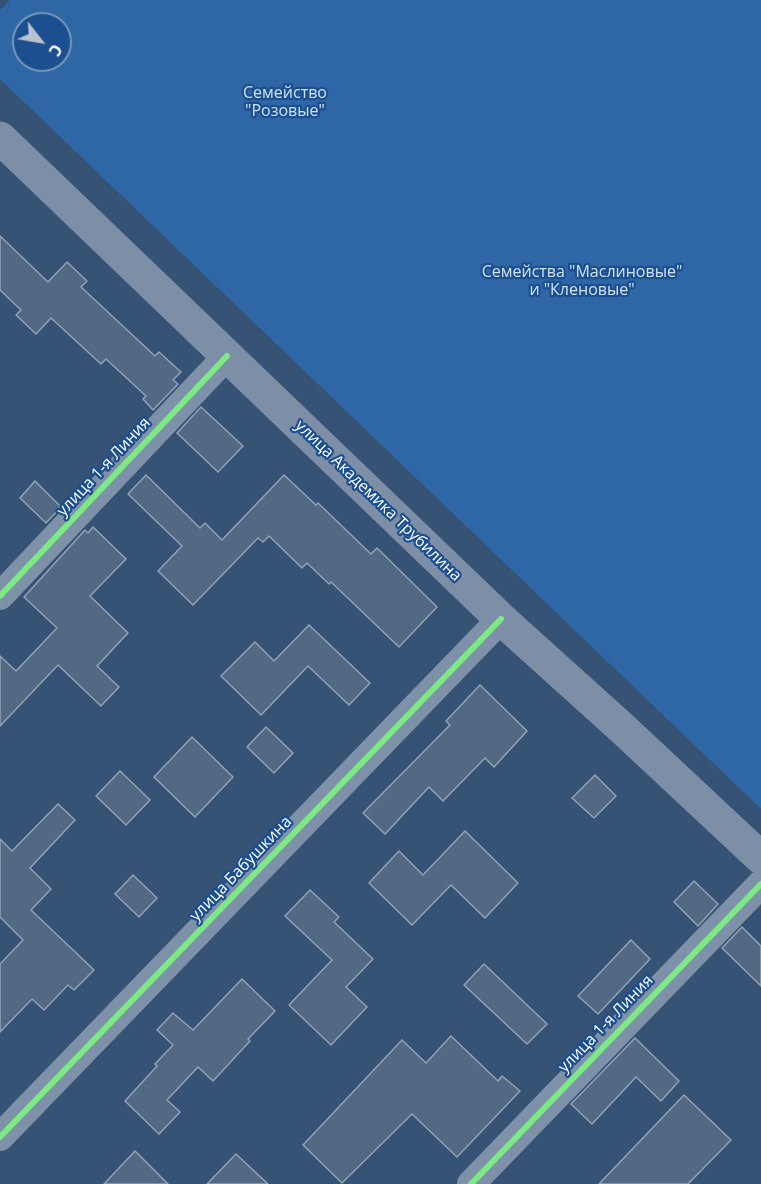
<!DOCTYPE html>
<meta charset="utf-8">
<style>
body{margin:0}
#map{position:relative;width:761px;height:1184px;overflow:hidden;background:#365274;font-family:"Open Sans",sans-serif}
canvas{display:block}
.north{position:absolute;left:12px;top:12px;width:60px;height:60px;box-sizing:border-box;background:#1b4f8f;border:2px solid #7695bc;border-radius:50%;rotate:121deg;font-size:16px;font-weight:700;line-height:24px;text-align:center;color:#fff}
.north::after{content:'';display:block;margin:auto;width:21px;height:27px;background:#b9c2ce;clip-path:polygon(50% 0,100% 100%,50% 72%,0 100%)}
</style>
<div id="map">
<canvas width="761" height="1184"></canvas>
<div class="north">С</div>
</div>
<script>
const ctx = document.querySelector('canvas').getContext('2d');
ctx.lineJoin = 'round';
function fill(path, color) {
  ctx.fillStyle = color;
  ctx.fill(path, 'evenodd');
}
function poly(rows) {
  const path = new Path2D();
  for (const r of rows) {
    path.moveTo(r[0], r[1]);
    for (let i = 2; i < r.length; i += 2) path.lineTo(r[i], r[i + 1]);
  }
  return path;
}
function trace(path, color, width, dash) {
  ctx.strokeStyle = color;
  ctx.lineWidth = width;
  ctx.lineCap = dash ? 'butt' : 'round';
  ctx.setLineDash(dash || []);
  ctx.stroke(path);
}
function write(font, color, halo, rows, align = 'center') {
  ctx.font = font + ' "Open Sans",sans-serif';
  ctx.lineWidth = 4.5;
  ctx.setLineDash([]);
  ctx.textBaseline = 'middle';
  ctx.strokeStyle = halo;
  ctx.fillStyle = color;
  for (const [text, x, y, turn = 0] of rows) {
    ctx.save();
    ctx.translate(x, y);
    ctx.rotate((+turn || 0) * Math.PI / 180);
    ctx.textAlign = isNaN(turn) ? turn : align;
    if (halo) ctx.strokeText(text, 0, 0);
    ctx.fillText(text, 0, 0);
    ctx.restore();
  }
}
fill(poly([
 [10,0,761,0,761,809,0,79,0,10],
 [24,24,60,24,60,60,24,60]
]), '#2f66a5');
const building = poly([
 [0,236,48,282,67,262,87,281,81,287,155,356,159,352,181,372,173,380,178,384,153,410,143,399,146,396,106,359,101,364,51,318,36,334,16,315,21,310,0,290,0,236],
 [201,407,243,446,218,472,177,433,201,407],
 [146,475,200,528,205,523,222,540,284,475,316,505,318,503,371,554,377,548,437,607,399,647,331,582,329,584,307,563,302,568,269,536,263,542,258,538,193,605,158,571,182,546,128,494,146,475],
 [35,481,61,507,46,523,20,498,35,481],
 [93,527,126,559,90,596,128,633,97,666,119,687,101,706,58,665,0,726,0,656,16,671,57,628,24,597,85,530,88,533,93,527],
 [309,625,370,683,349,705,308,666,261,715,221,676,255,642,274,661,309,625],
 [480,685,527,731,494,767,485,758,443,801,429,787,385,834,363,813,450,725,446,721,480,685],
 [266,727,293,753,274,773,247,747,266,727],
 [192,737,233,777,195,817,154,777,192,737],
 [120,771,150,800,126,825,96,796,120,771],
 [595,775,616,796,594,818,572,798,595,775],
 [58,804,75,820,30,868,51,889,31,910,94,970,74,990,68,985,44,1010,32,999,0,1032,0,964,23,940,0,917,0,839,12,851,58,804],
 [465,831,518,883,485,918,451,885,412,925,369,883,399,851,423,875,465,831],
 [133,875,157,898,139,917,115,894,133,875],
 [694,881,718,904,698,926,674,902,694,881],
 [310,890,339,917,334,922,373,959,346,987,367,1007,331,1045,289,1005,332,960,285,916,310,890],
 [742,927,761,946,761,986,722,948,742,927],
 [631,940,650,959,598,1014,578,996,631,940],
 [484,964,547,1024,527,1044,464,985,484,964],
 [242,979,275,1011,248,1039,250,1041,213,1081,198,1067,167,1100,180,1112,159,1134,125,1101,157,1066,155,1064,173,1045,157,1030,173,1013,193,1030,242,979],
 [451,1036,498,1081,502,1076,520,1091,457,1157,412,1114,342,1183,303,1145,402,1040,426,1063,451,1036],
 [635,1038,679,1081,661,1101,636,1077,592,1124,571,1104,635,1038],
 [684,1095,731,1140,688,1184,599,1184,684,1095],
 [135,1151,168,1184,104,1184,135,1151],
 [236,1154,268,1184,207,1184,236,1154]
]);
fill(building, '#526984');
trace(building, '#92a2b6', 1.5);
trace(poly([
 [0,596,227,356],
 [0,1137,501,619],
 [471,1184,761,884]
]), '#7d92a8', 28);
trace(poly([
 [0,138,501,619,623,729,761,858]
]), '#7d8ea7', 33);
trace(poly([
 [0,596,227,356],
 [0,1137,501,619],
 [471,1184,761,884]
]), '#7ce984', 6);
write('16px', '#cfe3fa', '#1b4f8f', [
 ["Семейство",285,93],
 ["\"Розовые\"",285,111],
 ["Семейства \"Маслиновые\"",582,272],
 ["и \"Кленовые\"",582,290]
]);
write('16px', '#fff', '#1b4f8f', [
 ["улица 1-я Линия",104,467,-47],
 ["улица Академика Трубилина",378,501,44],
 ["улица Бабушкина",241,869,-46],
 ["улица 1-я Линия",606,1024,-46]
]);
</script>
